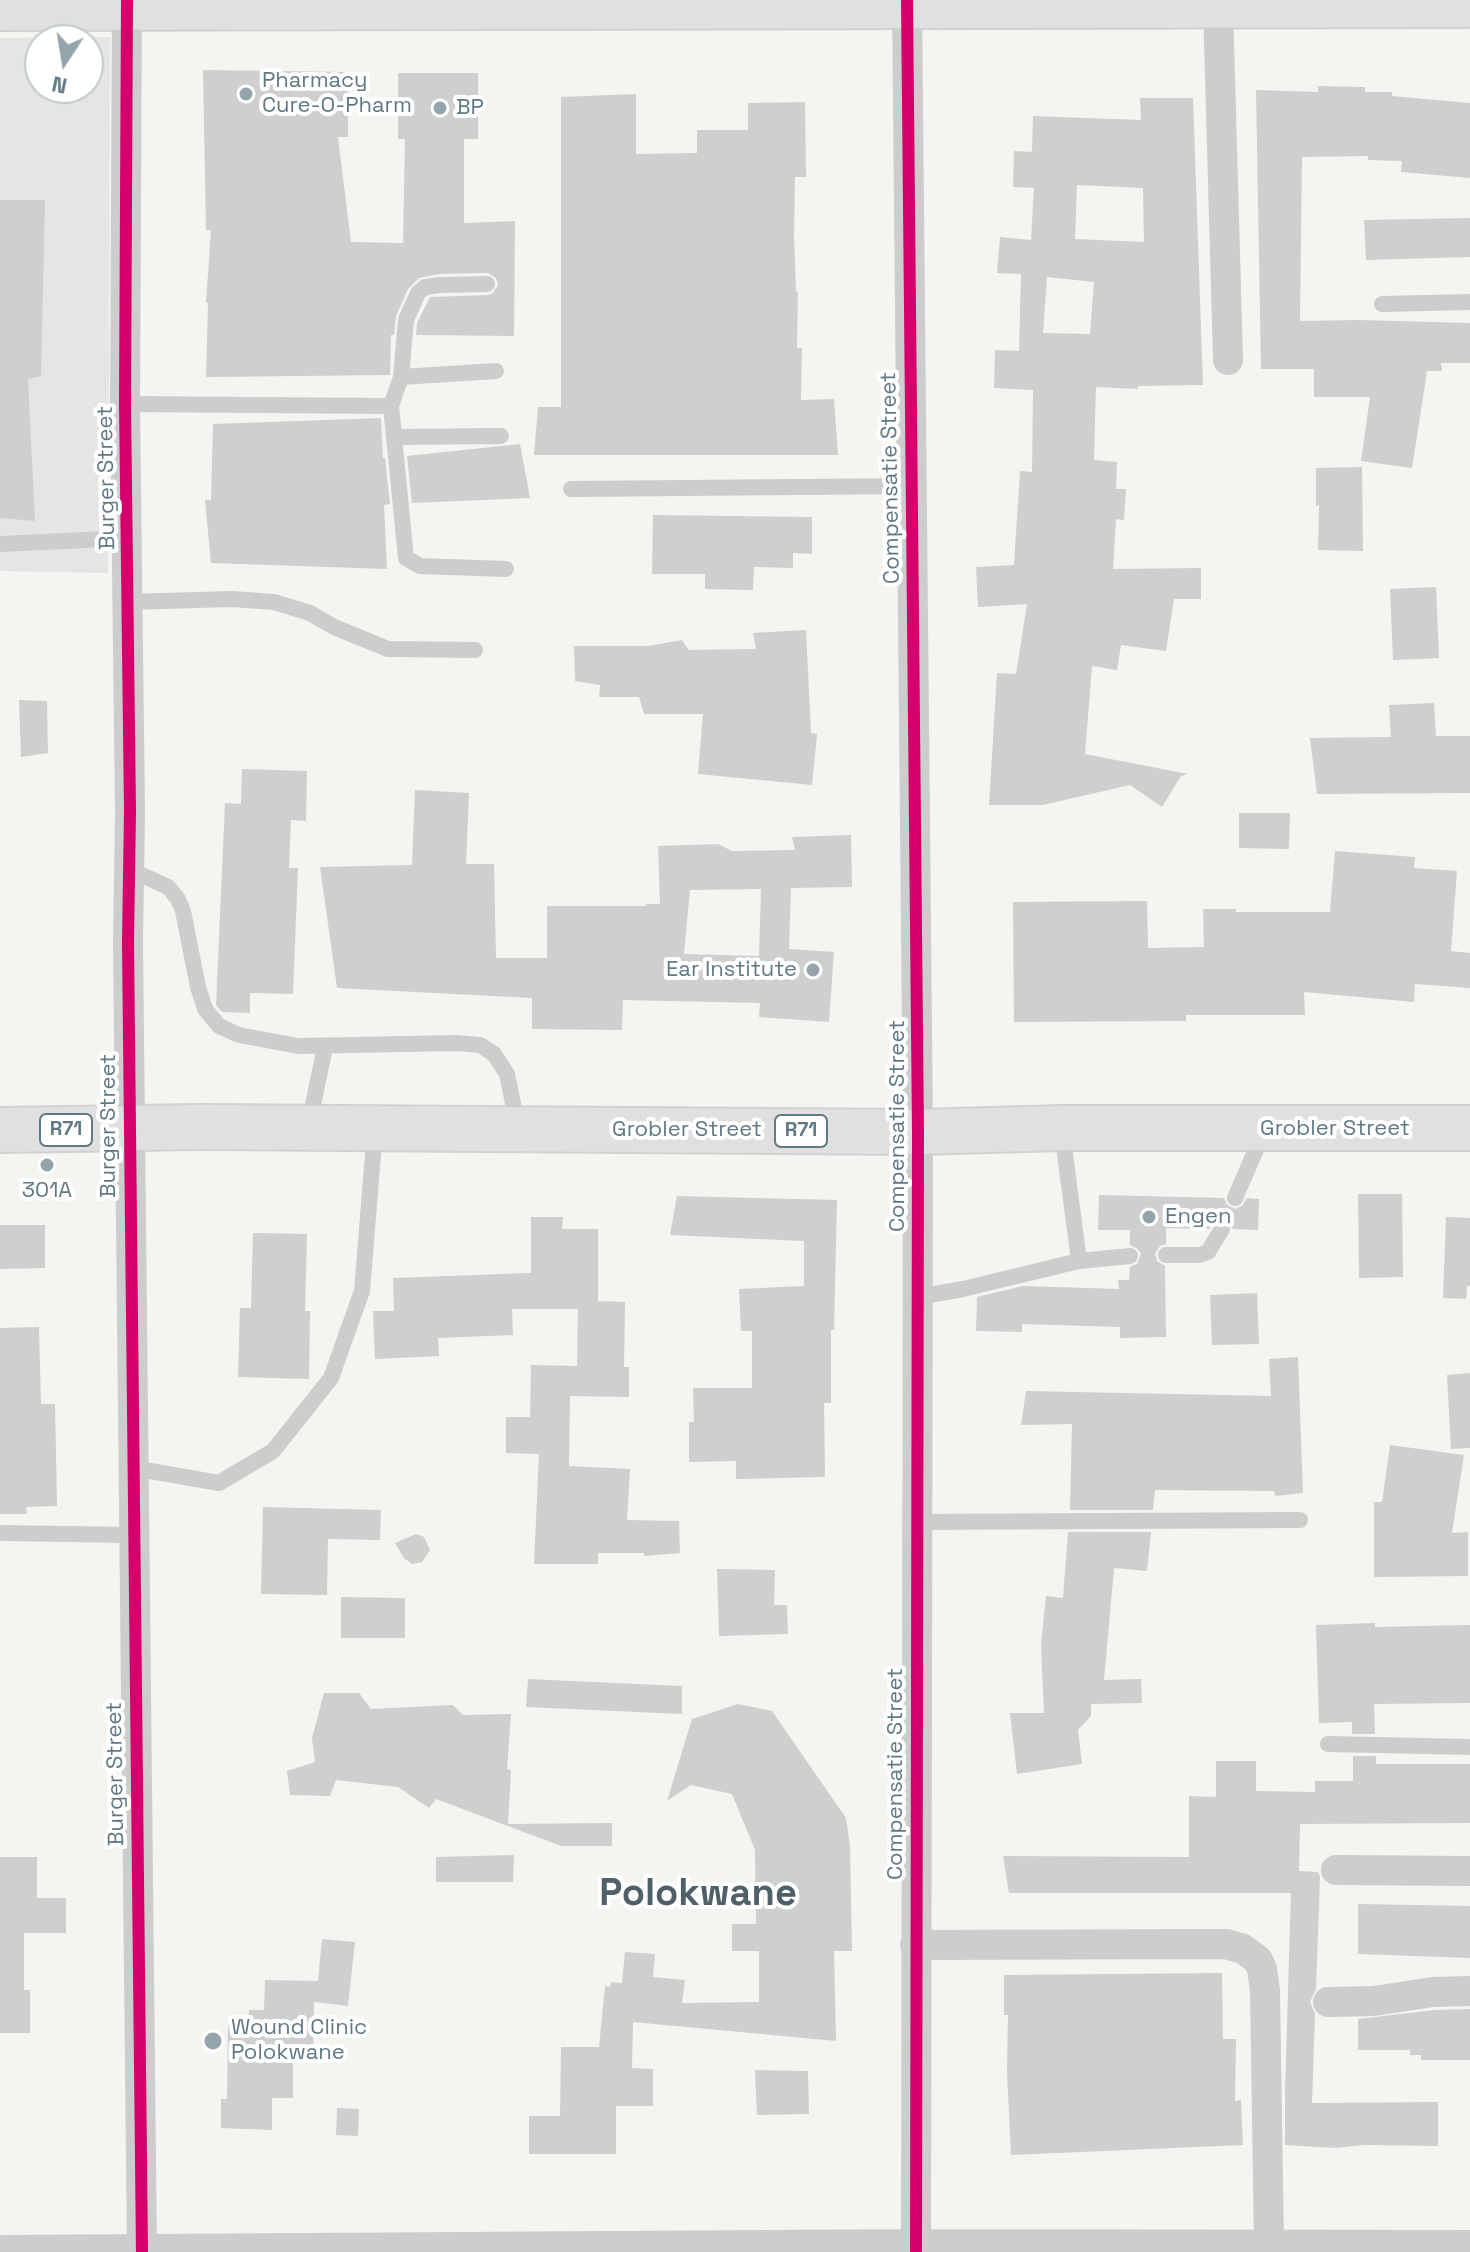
<!DOCTYPE html>
<style>
body{margin:0}
#map{position:relative;width:1470px;height:2252px;overflow:hidden;background:#f4f4f1;font-family:"Space Grotesk",sans-serif}
canvas{display:block}
.north{position:absolute;left:24px;top:24px;width:80px;height:80px;box-sizing:border-box;background:#fff;border:2px solid #c0c9ce;border-radius:50%;rotate:192deg;font-size:22px;font-weight:700;line-height:32px;text-align:center;color:#617985}
.north::after{content:'';display:block;margin:auto;width:28px;height:36px;background:#94a4ab;clip-path:polygon(50% 0,100% 100%,50% 72%,0 100%)}
</style>
<div id="map">
<canvas width="1470" height="2252"></canvas>
<div class="north">N</div>
</div>
<script>
const ctx = document.querySelector('canvas').getContext('2d');
ctx.lineJoin = 'round';
function fill(path, color) {
  ctx.fillStyle = color;
  ctx.fill(path, 'evenodd');
}
function poly(rows) {
  const path = new Path2D();
  for (const r of rows) {
    path.moveTo(r[0], r[1]);
    for (let i = 2; i < r.length; i += 2) path.lineTo(r[i], r[i + 1]);
  }
  return path;
}
function trace(path, color, width, dash) {
  ctx.strokeStyle = color;
  ctx.lineWidth = width;
  ctx.lineCap = dash ? 'butt' : 'round';
  ctx.setLineDash(dash || []);
  ctx.stroke(path);
}
function write(font, color, halo, rows, align = 'center') {
  ctx.font = font + ' "Space Grotesk",sans-serif';
  ctx.lineWidth = 8;
  ctx.setLineDash([]);
  ctx.textBaseline = 'middle';
  ctx.strokeStyle = halo;
  ctx.fillStyle = color;
  for (const [text, x, y, turn = 0] of rows) {
    ctx.save();
    ctx.translate(x, y);
    ctx.rotate((+turn || 0) * Math.PI / 180);
    ctx.textAlign = isNaN(turn) ? turn : align;
    if (halo) ctx.strokeText(text, 0, 0);
    ctx.fillText(text, 0, 0);
    ctx.restore();
  }
}
fill(poly([
 [110,37,108,573,0,571,0,38],
 [40,40,88,40,88,88,40,88]
]), '#e4e5e4');
fill(poly([
 [203,70,348,72,348,137,338,137,351,242,403,243,405,139,398,139,398,73,478,73,478,139,464,139,464,223,515,221,514,336,416,335,417,323,430,297,488,295,493,293,498,285,496,278,488,273,439,274,419,278,408,289,396,316,394,335,391,335,390,375,206,377,208,303,206,303,211,230,206,230],
 [1318,86,1365,87,1365,92,1392,92,1392,96,1470,103,1470,178,1401,172,1402,161,1368,160,1368,156,1302,157,1300,321,1358,320,1470,323,1470,363,1441,363,1442,371,1427,371,1412,468,1361,461,1370,397,1314,397,1314,369,1261,369,1256,90,1318,92],
 [636,94,636,154,697,153,697,130,748,130,748,103,805,102,806,177,795,177,794,235,796,292,798,292,797,348,802,348,801,400,834,399,838,455,534,455,538,407,561,407,561,97],
 [1140,98,1193,98,1203,385,1138,386,1138,389,1096,387,1094,460,1117,462,1116,489,1126,489,1124,520,1116,519,1113,569,1201,568,1201,599,1174,599,1166,651,1121,645,1117,670,1092,666,1085,754,1188,774,1181,776,1162,807,1130,785,1043,805,989,805,997,673,1016,674,1027,604,978,607,976,567,1014,565,1020,471,1032,472,1033,390,994,388,995,350,1019,351,1021,274,997,273,1000,237,1031,240,1034,188,1013,187,1014,151,1032,152,1033,116,1141,120],
 [1077,185,1143,188,1144,242,1075,239],
 [1047,277,1094,282,1090,334,1043,333],
 [0,200,45,200,41,376,28,379,35,521,0,518],
 [1470,218,1470,257,1366,260,1364,220],
 [381,418,383,458,385,458,390,504,384,505,387,569,211,563,205,500,211,500,213,424],
 [520,444,530,498,412,503,407,456],
 [1362,467,1363,551,1318,550,1319,505,1316,506,1316,468],
 [653,515,812,517,812,554,793,553,793,568,754,567,753,590,705,589,705,574,652,574],
 [1436,587,1439,658,1393,660,1390,589],
 [806,630,811,733,817,734,812,785,698,774,703,714,644,714,639,697,599,697,600,685,575,681,574,646,648,646,682,640,689,650,756,649,753,633],
 [19,700,47,701,48,753,21,757],
 [1434,703,1436,736,1470,736,1470,793,1317,794,1310,738,1391,737,1389,705],
 [242,769,307,771,306,821,291,820,289,868,298,868,293,994,250,993,250,1013,222,1012,216,1005,225,803,241,804],
 [415,790,469,793,466,864,494,864,496,958,547,958,547,906,646,906,646,904,660,904,658,846,718,844,732,851,795,850,792,837,851,835,852,887,791,888,789,949,834,952,829,1022,759,1017,760,1003,623,1000,622,1030,532,1029,532,998,337,988,320,867,412,865],
 [761,889,759,956,684,954,690,890],
 [1239,813,1290,813,1289,849,1239,848],
 [1335,851,1415,857,1414,868,1457,871,1451,951,1470,953,1470,988,1415,984,1414,1002,1304,992,1305,1015,1186,1015,1186,1021,1014,1022,1013,902,1147,901,1148,948,1204,947,1203,909,1236,909,1236,912,1330,912],
 [1358,1194,1402,1194,1403,1277,1359,1278],
 [1099,1195,1224,1198,1227,1205,1235,1209,1242,1206,1247,1198,1259,1199,1258,1230,1233,1229,1228,1220,1221,1218,1216,1220,1209,1229,1166,1228,1166,1244,1160,1246,1155,1254,1157,1261,1165,1266,1166,1337,1120,1338,1120,1327,1022,1324,1022,1332,976,1331,977,1297,1023,1286,1119,1289,1118,1280,1129,1280,1130,1267,1137,1264,1141,1254,1138,1249,1130,1245,1130,1230,1098,1230],
 [677,1196,837,1200,834,1330,831,1330,831,1403,824,1403,825,1477,736,1479,736,1461,689,1462,689,1422,694,1422,693,1388,752,1388,752,1331,741,1331,739,1289,804,1286,804,1241,670,1235],
 [531,1217,563,1217,562,1229,598,1229,598,1301,625,1302,624,1367,629,1367,629,1397,570,1396,569,1466,630,1469,627,1520,679,1521,680,1553,644,1556,644,1553,598,1553,598,1564,534,1564,539,1454,506,1453,506,1417,530,1417,531,1365,577,1366,578,1309,512,1309,513,1335,438,1338,439,1356,375,1359,373,1311,394,1311,393,1278,531,1273],
 [1446,1217,1470,1218,1470,1286,1467,1286,1466,1299,1443,1298],
 [0,1225,45,1225,45,1268,0,1269],
 [253,1233,307,1234,305,1311,310,1311,309,1379,238,1377,240,1308,251,1308],
 [1257,1293,1259,1344,1212,1345,1210,1295],
 [39,1327,41,1404,55,1404,57,1506,26,1507,27,1514,0,1514,0,1328],
 [1298,1357,1303,1493,1275,1496,1274,1491,1155,1490,1153,1510,1070,1510,1072,1424,1021,1425,1026,1391,1271,1396,1269,1359],
 [1470,1373,1470,1448,1451,1449,1447,1375],
 [1390,1445,1464,1455,1452,1533,1468,1532,1468,1576,1374,1577,1374,1502,1382,1502],
 [263,1507,381,1510,380,1540,328,1539,327,1595,261,1594],
 [1068,1532,1151,1532,1147,1571,1114,1568,1104,1680,1141,1679,1142,1703,1091,1704,1091,1716,1078,1730,1082,1764,1017,1774,1010,1713,1044,1713,1041,1645,1046,1596,1063,1598],
 [416,1534,424,1537,430,1550,422,1562,412,1564,404,1558,395,1543],
 [717,1569,775,1570,774,1605,787,1605,788,1634,719,1636],
 [341,1597,405,1598,405,1638,341,1638],
 [1375,1623,1375,1627,1470,1625,1470,1703,1374,1704,1375,1734,1352,1734,1352,1722,1319,1723,1316,1625],
 [528,1679,682,1686,682,1714,526,1707],
 [324,1693,359,1693,371,1709,453,1705,463,1715,511,1714,507,1769,511,1770,508,1824,612,1823,612,1846,561,1846,436,1799,429,1808,398,1787,336,1780,330,1796,290,1795,287,1771,315,1762,312,1738],
 [738,1704,772,1711,846,1818,850,1846,852,1951,834,1951,836,2041,633,2022,632,2068,653,2069,653,2106,616,2106,616,2154,529,2154,529,2116,560,2116,561,2047,599,2047,605,1986,610,1987,611,1982,622,1983,625,1952,655,1954,653,1977,685,1980,682,2003,759,2002,759,1951,732,1951,732,1924,756,1924,755,1850,732,1794,691,1785,667,1801,692,1719],
 [1353,1756,1376,1756,1376,1764,1470,1764,1470,1823,1300,1824,1299,1871,1318,1872,1320,1877,1316,1989,1310,2002,1315,2014,1312,2103,1438,2102,1438,2146,1365,2145,1335,2148,1285,2145,1285,2091,1291,1893,1009,1893,1003,1856,1189,1857,1189,1796,1216,1797,1216,1761,1256,1761,1256,1791,1315,1792,1315,1781,1353,1781],
 [514,1855,513,1882,436,1882,436,1857],
 [0,1857,37,1857,37,1898,66,1898,66,1933,24,1933,24,1990,30,1990,30,2033,0,2033],
 [1358,1904,1470,1906,1470,1958,1358,1954],
 [322,1939,355,1942,348,2006,314,2002,313,2061,293,2061,293,2098,272,2098,272,2130,221,2128,221,2099,227,2099,228,2025,248,2025,249,2010,264,2010,265,1980,318,1981],
 [1222,1973,1223,2039,1236,2039,1235,2101,1241,2100,1243,2145,1011,2155,1007,2072,1008,2015,1004,2015,1004,1975],
 [1470,2009,1470,2060,1421,2060,1421,2055,1410,2055,1410,2050,1358,2050,1358,2019,1435,2010],
 [755,2070,808,2071,809,2114,757,2115],
 [337,2108,359,2109,358,2136,336,2135]
]), '#ced0cf');
const primary = poly([
 [0,8,1470,5],
 [0,1130,201,1127,918,1132,1061,1128,1470,1128]
]);
trace(primary, '#d1d2d1', 48);
trace(poly([
 [1382,304,1470,302],
 [401,377,496,371],
 [125,404,391,406,406,558,420,566,506,569],
 [391,406,401,377,406,320,418,293,425,287,440,285,487,284],
 [394,437,501,436],
 [571,489,911,486],
 [0,544,128,538],
 [128,602,232,599,274,602,310,613,334,627,388,649,475,650],
 [129,869,168,887,178,899,183,911,198,987,205,1009,219,1026,239,1035,298,1046,457,1043,480,1045,494,1054,507,1074,518,1128],
 [309,1124,325,1047],
 [1062,1131,1079,1261],
 [1235,1198,1264,1131],
 [1166,1255,1199,1255,1208,1252,1222,1229],
 [918,1297,963,1289,1079,1261,1130,1256],
 [133,1468,219,1483,273,1451,331,1378,362,1291,375,1130],
 [917,1522,1300,1520],
 [0,1533,133,1535],
 [1328,1744,1470,1747]
]), '#cccdcd', 16);
trace(poly([
 [127,0,125,404,130,812,128,942,142,2252],
 [907,0,918,1132,916,2252],
 [1218,6,1228,360],
 [1336,1870,1470,1871],
 [915,1945,1226,1944,1243,1949,1258,1960,1262,1969,1265,1991,1269,2245],
 [1328,2002,1374,2001,1433,1992,1470,1991],
 [0,2250,916,2244,1470,2245]
]), '#cccdcd', 30);
trace(primary, '#e0e0e0', 44);
trace(poly([
 [127,0,125,404,130,812,128,942,142,2252],
 [907,0,918,1132,916,2252]
]), '#d6006c', 12);
for (const [x, y, r, color] of [
 [246,94,8,"#94a4ab"],
 [440,108,8,"#94a4ab"],
 [813,970,8,"#94a4ab"],
 [47,1165,8,"#94a4ab"],
 [1149,1217,8,"#94a4ab"],
 [213,2041,10,"#94a4ab"]
]) {
  const dot = new Path2D();
  dot.arc(x, y, r, 0, 2 * Math.PI);
  ctx.fillStyle = color;
  ctx.fill(dot);
  trace(dot, '#fff', 3);
}
for (const [x, y, w] of [
 [66,1130,52],
 [801,1131,52]
]) {
  const box = new Path2D();
  box.roundRect(x - w / 2, y - 16, w, 32, 6);
  ctx.fillStyle = '#fff';
  ctx.fill(box);
  trace(box, '#617985', 2);
}
write('bold 20px', '#617985', null, [
 ["R71",66,1130],
 ["R71",801,1131]
]);
write('22px', '#617985', '#fff', [
 ["Pharmacy",262,81],
 ["Cure-O-Pharm",262,106],
 ["BP",456,108],
 ["Ear Institute",797,970,"right"],
 ["301A",47,1191,"center"],
 ["Engen",1165,1217],
 ["Wound Clinic",231,2028],
 ["Polokwane",231,2053]
], 'left');
write('22px', '#617985', '#fff', [
 ["Burger Street",107,478,-91],
 ["Compensatie Street",891,478,-91],
 ["Burger Street",109,1126,-90],
 ["Compensatie Street",898,1126,-90],
 ["Grobler Street",1335,1129],
 ["Grobler Street",687,1130],
 ["Burger Street",116,1774,-91],
 ["Compensatie Street",896,1774,-90]
]);
write('bold 38px', '#506069', '#fff', [
 ["Polokwane",698,1895]
]);
</script>
